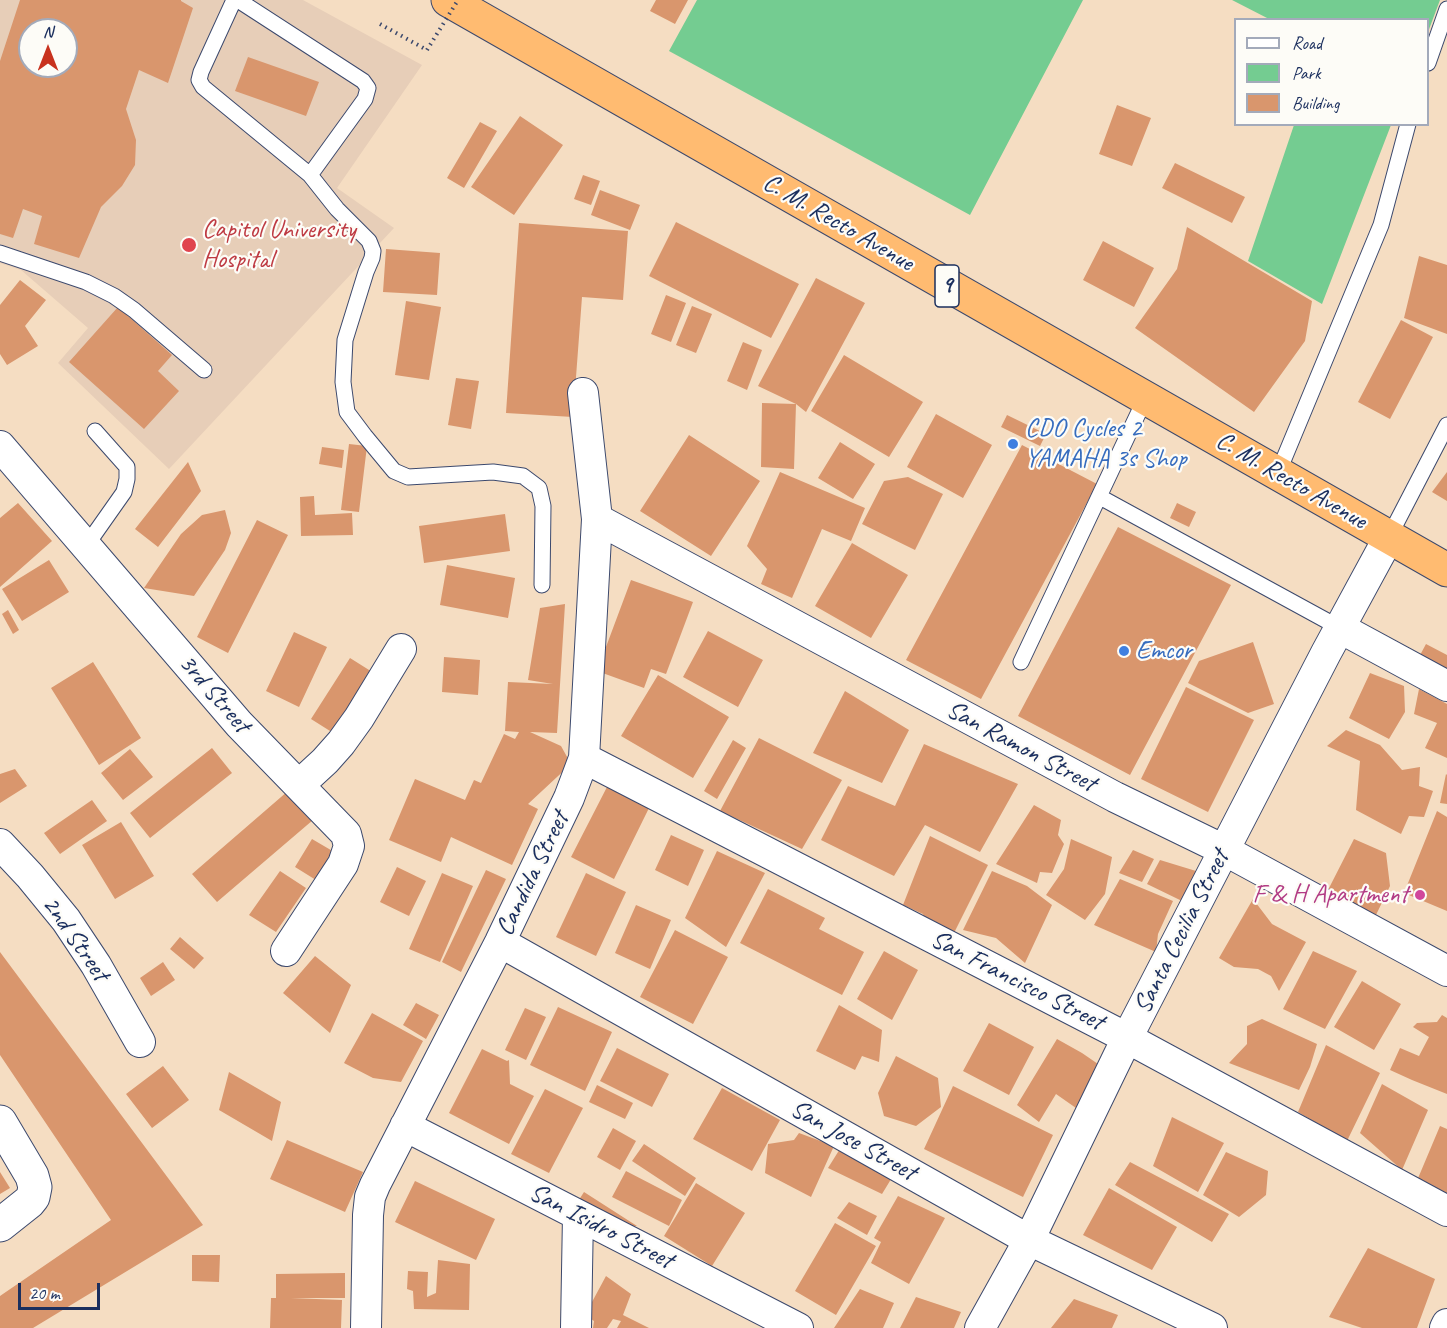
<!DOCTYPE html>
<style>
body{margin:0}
#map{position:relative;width:1447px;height:1328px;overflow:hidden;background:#f5ddc2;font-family:Caveat,sans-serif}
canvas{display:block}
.legend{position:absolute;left:1234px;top:18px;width:195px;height:108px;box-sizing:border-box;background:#fdfcf7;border:2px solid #a3aaba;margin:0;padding:8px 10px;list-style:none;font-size:18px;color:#1b2f5e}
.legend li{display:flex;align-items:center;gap:12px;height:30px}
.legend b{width:30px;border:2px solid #a3aaba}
.north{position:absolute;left:18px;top:18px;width:60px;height:60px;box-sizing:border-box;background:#fdfcf7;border:2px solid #a3aaba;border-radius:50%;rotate:0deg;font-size:16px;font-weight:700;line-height:24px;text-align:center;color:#1b2f5e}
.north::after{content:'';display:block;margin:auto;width:21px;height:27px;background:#c8321e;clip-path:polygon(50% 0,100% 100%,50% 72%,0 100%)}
.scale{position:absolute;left:18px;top:1283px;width:82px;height:27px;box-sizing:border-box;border:3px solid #1b2f5e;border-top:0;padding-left:8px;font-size:18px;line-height:21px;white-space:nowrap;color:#1b2f5e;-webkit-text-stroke:4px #fdfcf7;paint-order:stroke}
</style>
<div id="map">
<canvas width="1447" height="1328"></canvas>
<ul class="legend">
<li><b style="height:8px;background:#fff"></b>Road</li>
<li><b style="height:16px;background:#74cc91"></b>Park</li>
<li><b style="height:16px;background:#d9966d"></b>Building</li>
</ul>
<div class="north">N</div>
<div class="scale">20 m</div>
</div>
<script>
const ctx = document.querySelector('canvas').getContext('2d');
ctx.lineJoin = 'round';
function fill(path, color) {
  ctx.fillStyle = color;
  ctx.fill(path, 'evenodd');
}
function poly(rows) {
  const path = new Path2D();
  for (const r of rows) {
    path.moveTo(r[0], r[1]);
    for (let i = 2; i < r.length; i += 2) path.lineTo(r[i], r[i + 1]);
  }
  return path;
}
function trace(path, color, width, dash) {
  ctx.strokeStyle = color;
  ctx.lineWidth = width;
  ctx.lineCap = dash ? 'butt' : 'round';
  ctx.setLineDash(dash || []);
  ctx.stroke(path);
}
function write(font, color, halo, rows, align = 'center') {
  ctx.font = font + ' Caveat,sans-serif';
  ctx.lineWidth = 4.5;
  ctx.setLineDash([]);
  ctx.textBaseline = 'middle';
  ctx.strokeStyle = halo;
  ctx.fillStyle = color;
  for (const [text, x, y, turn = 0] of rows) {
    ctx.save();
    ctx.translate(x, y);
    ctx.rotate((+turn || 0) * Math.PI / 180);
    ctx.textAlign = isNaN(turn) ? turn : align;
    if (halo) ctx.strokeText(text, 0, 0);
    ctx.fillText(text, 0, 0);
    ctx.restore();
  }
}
fill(poly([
 [0,0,303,0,422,65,337,188,394,228,169,469,58,363,88,328,21,270,0,263],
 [30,30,66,30,66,66,30,66]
]), '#e7ceb8');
fill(poly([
 [697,0,1083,0,970,215,669,51],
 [1232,0,1440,0,1428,32,1428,20,1269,19],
 [1294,125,1391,125,1322,304,1248,261]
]), '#74cc91');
fill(poly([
 [20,0,181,0,181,1,193,8,168,83,139,70,126,109,136,140,135,165,122,186,101,207,79,258,34,244,42,216,23,209,13,238,0,234,0,61],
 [30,30,66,30,66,66,30,66],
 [656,0,688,0,675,24,650,11],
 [248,57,319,82,306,116,235,91],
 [1117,105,1151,118,1132,166,1099,154],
 [520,116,563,145,514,215,471,187],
 [480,122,497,131,464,188,447,178],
 [1175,163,1245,197,1232,223,1162,188],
 [583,175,600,181,591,205,574,199],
 [600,190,640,205,630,230,591,215],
 [676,222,799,284,771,338,649,276],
 [519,223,628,231,623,300,582,297,573,417,506,413],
 [1187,227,1312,301,1305,341,1254,412,1135,328,1177,269],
 [1103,241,1154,268,1134,307,1083,280],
 [386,249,440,253,437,295,383,292],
 [1419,256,1447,265,1447,334,1404,318],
 [816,278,865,303,806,412,796,404,794,469,761,467,762,403,796,404,758,386],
 [20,280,46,300,25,326,38,346,7,365,0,354,0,305],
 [666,295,686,303,671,342,651,334],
 [406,301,441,307,429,380,395,375],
 [692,306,712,314,696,353,676,345],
 [118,307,172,355,158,371,179,391,144,429,69,362],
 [1401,320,1433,337,1390,419,1358,402],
 [743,342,762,350,747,390,727,381],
 [844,355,923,402,889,457,811,411],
 [456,378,479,381,471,429,448,425],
 [936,414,992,445,963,498,907,467],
 [1007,415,1046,434,1040,446,1001,427],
 [689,435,760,481,711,556,640,511],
 [840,442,875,464,853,499,818,478],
 [349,444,367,446,359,512,341,510],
 [1022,445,1097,484,981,699,906,660],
 [322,447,344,450,342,468,319,464],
 [188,462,201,491,158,547,135,529],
 [780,472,865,508,851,541,822,529,792,598,761,584,767,569,747,546],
 [1447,472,1447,501,1432,492],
 [908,477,943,494,915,550,862,524,884,481],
 [314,496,315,515,352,513,353,535,301,536,300,497],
 [18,503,52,541,0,587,0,518],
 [1177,503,1196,512,1189,527,1170,518],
 [225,510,231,533,225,550,194,596,144,588,181,534,202,515],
 [505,514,510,551,424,563,419,526],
 [257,520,288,535,228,653,197,637],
 [1118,527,1231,585,1130,775,1018,716],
 [852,543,908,575,871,638,815,606],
 [49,560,69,592,22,621,2,589],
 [447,565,515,578,508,618,440,605],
 [631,580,693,602,666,674,651,669,644,688,597,671],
 [565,604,557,733,530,732,561,746,571,764,528,804,538,809,512,865,451,837,441,862,389,840,415,779,465,800,474,780,481,783,504,734,515,739,519,732,505,731,508,682,553,684,528,680,540,608],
 [8,610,19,630,13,634,2,614],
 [708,631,763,660,738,707,683,677],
 [294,632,327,647,299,707,266,691],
 [1253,642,1274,704,1248,713,1188,683,1199,661],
 [1426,644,1447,655,1447,671,1419,657],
 [444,657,480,660,478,695,442,692],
 [350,658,377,675,338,736,311,719],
 [93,662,141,738,99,765,51,688],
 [1370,673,1404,686,1405,712,1389,739,1349,718],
 [658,675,729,717,693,778,621,736],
 [1186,687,1254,720,1208,812,1141,779],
 [1419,689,1447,704,1447,758,1425,748,1437,723,1414,714],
 [845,691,909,730,882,783,813,753],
 [1346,730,1380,745,1402,770,1420,767,1419,786,1433,791,1424,817,1409,816,1401,834,1356,810,1360,761,1327,746],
 [759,738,842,780,802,849,720,811],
 [733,740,746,748,717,799,704,791],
 [924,744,1018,784,980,852,925,825,894,876,821,840,848,786,895,806],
 [212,748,232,773,150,838,130,813],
 [130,749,153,777,123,800,101,773],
 [15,769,27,786,0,803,0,774],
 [1446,774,1447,775,1447,804,1440,803],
 [607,787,649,808,614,879,571,857],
 [288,791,313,820,217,902,192,874],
 [92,800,107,821,60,854,44,833],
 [1034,805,1061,820,1058,835,1064,844,1052,873,1040,872,1037,883,996,864],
 [1437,811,1447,817,1447,911,1404,893],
 [121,822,154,876,115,899,82,845],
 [671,835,704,850,688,886,655,870],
 [930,836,988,865,952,937,926,924,923,914,903,905],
 [312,839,341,856,324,885,295,867],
 [1071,839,1112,857,1105,894,1085,920,1046,895,1064,869],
 [1354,839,1386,853,1390,886,1375,917,1327,892],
 [1133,850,1154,859,1142,882,1119,873],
 [717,851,765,873,726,947,685,918],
 [1160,860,1196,871,1182,901,1147,884],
 [397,867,426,881,409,916,380,902],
 [486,870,506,879,461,972,442,962],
 [280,871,306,888,276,932,249,915],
 [992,871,1027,886,1052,905,1025,963,996,938,963,930],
 [442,873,473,886,440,962,409,949],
 [586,873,626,892,596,956,556,937],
 [1120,879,1173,901,1158,934,1156,952,1094,925],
 [768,889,825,918,819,929,864,952,842,995,740,943],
 [1253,899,1272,924,1306,942,1279,991,1271,976,1258,969,1234,967,1219,958],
 [636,905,671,920,650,969,615,953],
 [675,930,728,957,693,1024,640,997],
 [180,937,204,958,194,969,170,949],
 [884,951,918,970,892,1020,857,999],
 [1313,951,1357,971,1325,1029,1283,1009],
 [0,952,203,1225,33,1328,0,1328,0,1296,111,1220,0,1055],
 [315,956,351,985,330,1033,283,993],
 [163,962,175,980,151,996,140,978],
 [1362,981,1401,1004,1374,1050,1334,1027],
 [416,1003,439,1015,426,1039,403,1025],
 [839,1005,882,1030,879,1062,862,1056,855,1070,816,1051],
 [558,1007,612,1032,585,1091,530,1065],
 [525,1008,546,1017,526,1060,505,1050],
 [372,1013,423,1041,401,1082,373,1078,344,1063],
 [1442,1015,1447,1018,1447,1094,1412,1080,1390,1070,1400,1048,1419,1056,1429,1037,1413,1027,1417,1023,1437,1022],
 [1262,1019,1317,1044,1310,1067,1299,1090,1229,1063,1247,1044,1247,1026],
 [989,1023,1034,1047,1009,1095,963,1071],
 [1057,1039,1082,1053,1098,1064,1076,1108,1056,1094,1039,1122,1017,1105],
 [1326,1045,1380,1073,1347,1141,1298,1112],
 [617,1048,669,1074,652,1107,600,1081],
 [482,1049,507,1061,509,1060,510,1084,534,1096,509,1144,449,1113],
 [896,1056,938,1078,941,1107,916,1126,884,1116,878,1093],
 [163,1066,189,1100,152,1128,126,1094],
 [229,1072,281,1102,272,1141,219,1110],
 [1382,1084,1428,1110,1402,1170,1360,1133],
 [597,1085,633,1103,625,1119,589,1102],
 [953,1086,1053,1135,1023,1197,924,1149],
 [722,1088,780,1120,752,1171,693,1139],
 [545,1089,583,1108,549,1173,511,1154],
 [1172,1117,1224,1143,1198,1192,1153,1166],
 [1440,1126,1447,1129,1447,1200,1416,1183],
 [613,1128,636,1141,620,1170,597,1157],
 [799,1133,834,1146,811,1197,765,1173,768,1144,794,1140],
 [287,1140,363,1172,345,1212,270,1179],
 [644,1144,696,1178,685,1196,632,1161],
 [843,1144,896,1171,882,1194,828,1168],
 [1226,1152,1268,1171,1266,1195,1239,1217,1203,1195],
 [1130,1162,1229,1214,1212,1242,1115,1185],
 [626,1171,682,1200,669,1226,612,1197],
 [0,1172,10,1188,0,1194],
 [415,1181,495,1219,476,1260,395,1222],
 [696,1183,745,1213,712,1266,664,1236],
 [1109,1188,1177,1227,1152,1270,1083,1235],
 [584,1192,637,1226,611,1228,575,1206],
 [898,1196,945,1218,909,1284,871,1263,881,1242,874,1238],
 [849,1202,877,1216,867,1235,837,1218],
 [835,1223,876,1246,836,1315,795,1291],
 [1368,1248,1435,1279,1417,1328,1362,1328,1329,1317],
 [192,1255,220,1255,219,1282,192,1281],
 [438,1260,470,1264,469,1310,414,1309,413,1291,407,1289,408,1271,428,1272,427,1297,436,1293],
 [345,1273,345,1298,291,1298,342,1300,341,1328,270,1328,271,1298,276,1298,276,1274],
 [606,1276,631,1294,623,1315,649,1328,617,1328,621,1321,613,1319,607,1328,593,1328,594,1321,585,1315],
 [860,1289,894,1303,883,1328,834,1328],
 [916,1297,961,1312,954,1328,900,1328],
 [1074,1299,1118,1315,1112,1328,1051,1328]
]), '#d9966d');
const service = poly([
 [234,0,201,72,199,80,203,87,310,175,365,99,368,88,363,81,238,0],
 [1428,63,1447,9],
 [310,175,337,209,369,241,373,251,372,258,366,272,345,340,343,382,347,412,365,436,394,471,408,477,493,472,523,476,539,488,543,506,542,585],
 [0,253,86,282,114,296,134,310,204,370],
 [1278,473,1381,225,1408,124],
 [1100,497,1340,628],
 [1389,537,1447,425],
 [86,546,124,492,127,479,127,467,95,431],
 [1021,662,1145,399]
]);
const minor = poly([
 [0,446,239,724,346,834,349,846,343,864,286,951],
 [597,519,1115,797,1224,850,1447,971],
 [1340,628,1447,686],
 [584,758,1127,1038,1447,1211],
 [299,785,325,761,341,743,359,718,401,649],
 [0,844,30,876,66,920,96,965,140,1042],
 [500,942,1029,1240,1212,1328],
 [405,1126,798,1328],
 [366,1328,368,1215,370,1197,375,1185,500,942,569,798,584,758,597,519,583,393],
 [576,1328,578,1215],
 [980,1328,1029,1240,1127,1038,1326,653,1389,537],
 [1445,1328,1447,1324]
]);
const tertiary = poly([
 [0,1122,32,1176,35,1187,33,1197,29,1202,0,1225]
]);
const trunk = poly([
 [448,0,1447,570]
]);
trace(service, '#3c496d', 17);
trace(minor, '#3c496d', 32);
trace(tertiary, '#3c496d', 35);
trace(trunk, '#3c496d', 35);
trace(poly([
 [380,24,427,50]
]), '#3c496d', 4, [1.5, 4.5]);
trace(service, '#fff', 15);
trace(minor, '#fff', 30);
trace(tertiary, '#fff', 33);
trace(trunk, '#ffbb71', 33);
trace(poly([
 [427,50,458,0]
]), '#3c496d', 4, [1.5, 4.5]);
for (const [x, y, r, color] of [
 [189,245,8,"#e0444e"],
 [1013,444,6,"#3f7fe0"],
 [1124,651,6,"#3f7fe0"],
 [1420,895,6,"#d1479c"]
]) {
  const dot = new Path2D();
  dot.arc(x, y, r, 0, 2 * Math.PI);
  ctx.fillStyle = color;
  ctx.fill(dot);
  trace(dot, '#fdfcf7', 2);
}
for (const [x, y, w] of [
 [947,286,24]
]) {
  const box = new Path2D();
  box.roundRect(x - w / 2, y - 21, w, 42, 4.5);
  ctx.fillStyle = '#fdfcf7';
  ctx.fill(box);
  trace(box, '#1b2f5e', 1.5);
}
write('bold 24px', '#1b2f5e', null, [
 ["9",947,286]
]);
write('26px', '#1b2f5e', '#fdfcf7', [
 ["C. M. Recto Avenue",838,223,30],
 ["C. M. Recto Avenue",1291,481,30],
 ["3rd Street",214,694,49],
 ["San Ramon Street",1021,747,28],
 ["Candida Street",533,874,-64],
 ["Santa Cecilia Street",1182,932,-63],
 ["2nd Street",75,939,55],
 ["San Francisco Street",1017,981,27],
 ["San Jose Street",853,1141,29],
 ["San Isidro Street",601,1227,27]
]);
write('26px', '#be3a42', '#fdfcf7', [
 ["Capitol University",202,230],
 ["Hospital",202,260]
], 'left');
write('26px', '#366cbe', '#fdfcf7', [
 ["CDO Cycles 2",1025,429],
 ["YAMAHA 3s Shop",1025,459],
 ["Emcor",1136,651]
], 'left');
write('26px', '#b23c85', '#fdfcf7', [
 ["F & H Apartment",1408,895]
], 'right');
</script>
